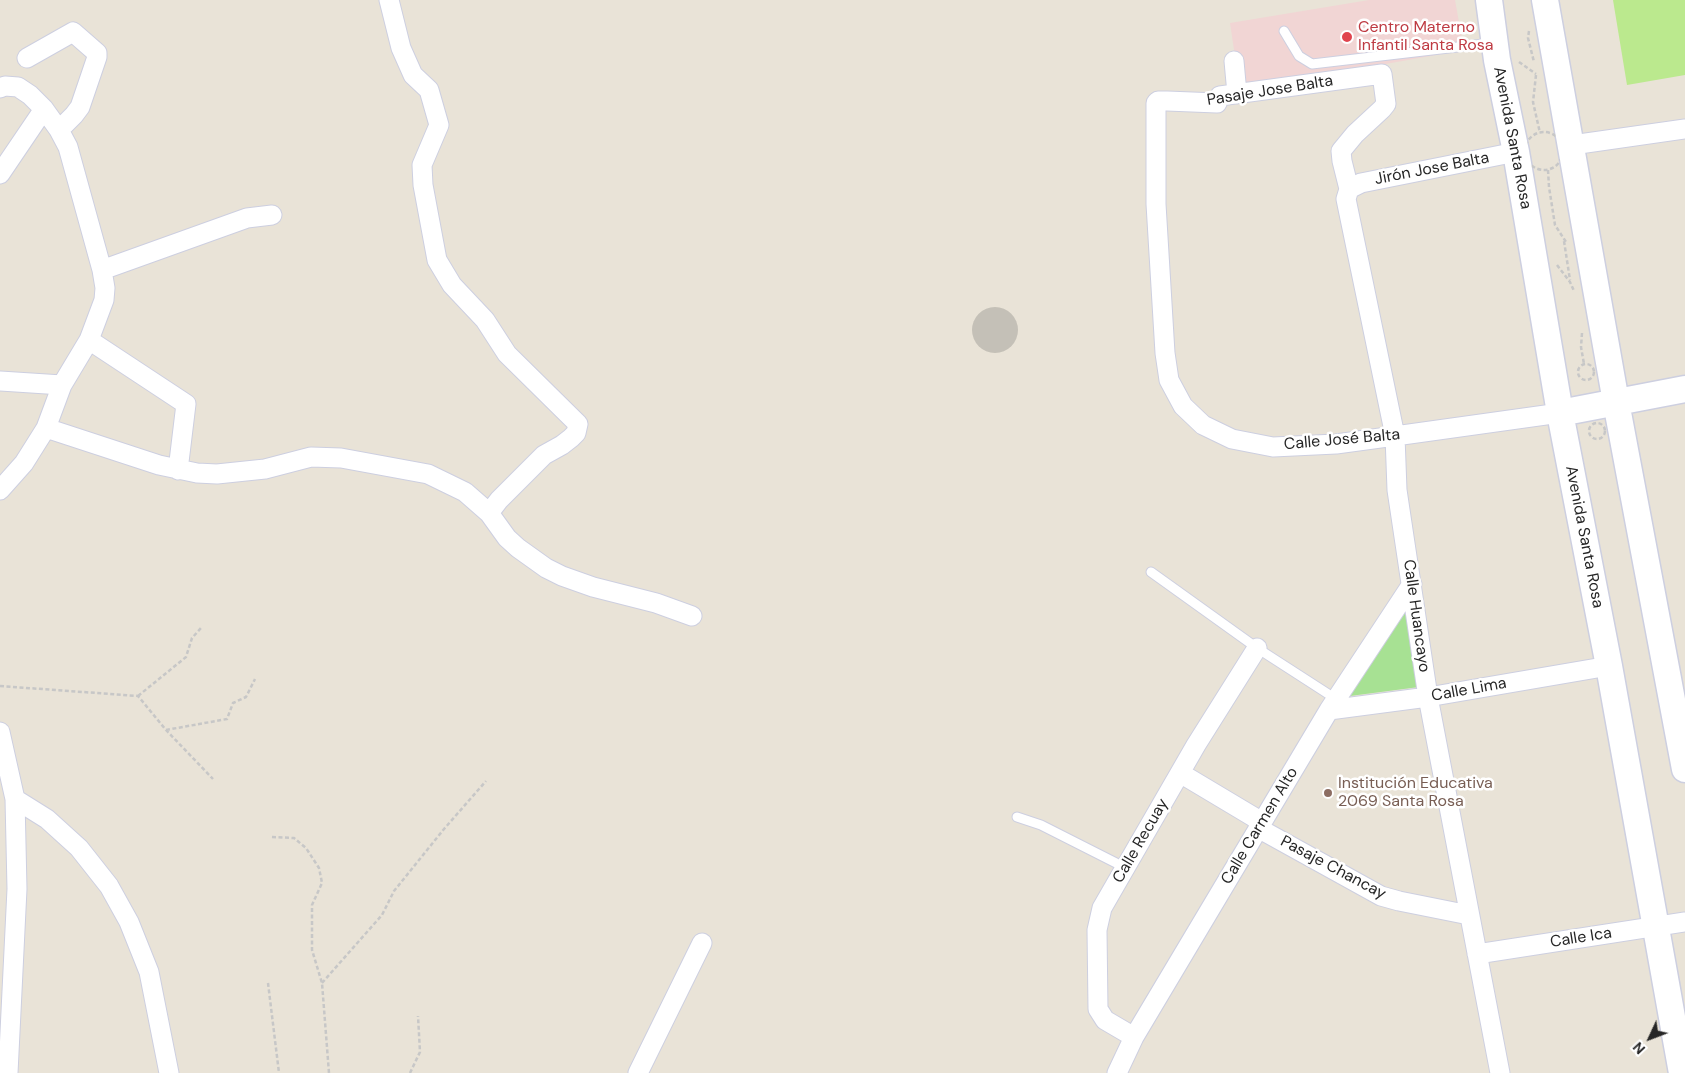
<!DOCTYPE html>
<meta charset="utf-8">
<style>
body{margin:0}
#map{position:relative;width:1685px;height:1073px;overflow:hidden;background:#e9e3d7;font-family:"DM Sans",sans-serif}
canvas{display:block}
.north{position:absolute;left:1625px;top:1013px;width:50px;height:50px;-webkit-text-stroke:4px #fff;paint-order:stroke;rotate:227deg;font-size:14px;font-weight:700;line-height:20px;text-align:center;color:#262626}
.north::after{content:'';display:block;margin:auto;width:18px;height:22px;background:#262626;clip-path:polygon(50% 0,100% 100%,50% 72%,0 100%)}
</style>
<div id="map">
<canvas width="1685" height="1073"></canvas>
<div class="north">N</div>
</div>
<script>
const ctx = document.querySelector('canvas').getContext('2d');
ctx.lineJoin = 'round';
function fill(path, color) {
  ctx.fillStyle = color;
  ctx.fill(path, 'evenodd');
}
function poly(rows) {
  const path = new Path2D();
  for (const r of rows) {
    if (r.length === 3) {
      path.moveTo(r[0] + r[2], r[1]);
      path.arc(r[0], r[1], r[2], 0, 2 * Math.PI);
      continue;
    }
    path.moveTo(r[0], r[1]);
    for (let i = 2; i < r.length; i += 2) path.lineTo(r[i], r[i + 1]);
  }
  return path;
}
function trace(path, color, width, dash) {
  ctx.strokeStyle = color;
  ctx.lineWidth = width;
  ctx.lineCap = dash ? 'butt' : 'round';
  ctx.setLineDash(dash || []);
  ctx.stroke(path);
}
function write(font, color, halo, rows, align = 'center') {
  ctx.font = font + ' "DM Sans",sans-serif';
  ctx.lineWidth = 5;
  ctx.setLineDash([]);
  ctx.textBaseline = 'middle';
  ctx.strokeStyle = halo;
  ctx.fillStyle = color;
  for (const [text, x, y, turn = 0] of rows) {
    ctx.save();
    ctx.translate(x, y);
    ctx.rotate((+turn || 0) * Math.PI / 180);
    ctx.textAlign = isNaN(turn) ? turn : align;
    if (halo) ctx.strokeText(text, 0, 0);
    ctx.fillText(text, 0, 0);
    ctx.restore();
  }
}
fill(poly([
 [1369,0,1455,0,1464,50,1240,90,1230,23]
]), '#f1d5d4');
fill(poly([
 [1406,608,1419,687,1350,696]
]), '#a7e193');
fill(poly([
 [1613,0,1685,0,1685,75,1627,85]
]), '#bbe98e');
fill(poly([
 [995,330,23]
]), '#c4c0b7');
const lane = poly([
 [1284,31,1299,56,1312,64,1492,43],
 [1151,572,1257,648,1336,699],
 [1017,817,1041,825,1126,868]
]);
const street = poly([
 [389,0,401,48,413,75,429,90,439,125,422,165,423,185,437,260,452,285,485,320,507,354,578,424,576,433,571,438,562,445,544,455,499,500,489,513],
 [27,58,73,32,97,53,97,57,80,107,74,115,59,130],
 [1234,61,1237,94],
 [0,88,5,86,18,87,30,95,44,109,59,130,68,147,102,270,105,288,104,300,89,340,62,385,46,428,24,463,0,490],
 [1572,145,1685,129],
 [0,174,44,109],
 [1349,189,1361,183,1516,152],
 [102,270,247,218,272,215],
 [89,340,186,404,178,470],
 [0,381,62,385],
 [46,428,159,465,197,473,217,474,265,469,311,457,341,458,428,474,465,492,489,513,507,538,518,548,546,568,562,576,593,587,656,603,692,616],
 [1329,710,1428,697,1609,666],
 [0,732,15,799,17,889,8,1073],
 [1180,773,1262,822],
 [15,799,47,819,79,848,109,886,129,922,149,972,169,1073],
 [1258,828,1381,896,1399,901,1469,915],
 [1477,954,1685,922],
 [1134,1037,1105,1020,1098,1009,1097,930,1102,908,1196,745,1257,648],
 [638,1073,702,943],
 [1117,1073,1134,1037,1329,710,1412,584],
 [1500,1073,1428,697,1397,490,1395,436,1346,199,1349,189,1342,161,1341,151,1355,134,1382,109,1386,104,1382,74,1220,96,1217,103,1167,101,1158,101,1156,103,1156,204,1165,353,1169,380,1183,406,1203,425,1232,439,1273,447,1336,444,1395,436,1560,413]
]);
const secondary = poly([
 [1489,0,1497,60,1516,152,1560,413,1609,666,1682,1073],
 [1545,0,1616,402,1685,769],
 [1560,413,1685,389]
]);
trace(lane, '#cdcfe0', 11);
trace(street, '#cdcfe0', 21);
trace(secondary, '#cdcfe0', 29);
trace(poly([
 [1529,31,1528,38,1534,62],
 [1519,62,1536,74],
 [1536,75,1533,102,1540,133],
 [1544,151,19],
 [1548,170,1549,187,1555,225,1566,242],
 [1564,241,1570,280],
 [1557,265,1570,282,1574,291],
 [1582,333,1581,347,1584,364],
 [1586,372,8],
 [1597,431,8],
 [0,686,138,696,166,730,213,779],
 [138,696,186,657,192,638,201,628],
 [166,730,227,719,233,703,246,697,255,679],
 [272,837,294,838,306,848,319,868,322,883,312,905,312,950,322,983,329,1073],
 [268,983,279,1073],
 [322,983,382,915,394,891,444,829,486,781],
 [410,1073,420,1052,418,1016]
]), '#c7c7c7', 2.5, [4, 2.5]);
trace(lane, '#fff', 9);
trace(street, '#fff', 19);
trace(secondary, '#fff', 26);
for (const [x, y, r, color] of [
 [1347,37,6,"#e0444e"],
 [1328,793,5,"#8d6e63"]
]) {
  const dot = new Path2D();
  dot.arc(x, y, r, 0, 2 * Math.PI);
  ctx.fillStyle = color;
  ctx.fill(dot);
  trace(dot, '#fff', 2);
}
write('16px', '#be3a42', '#fff', [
 ["Centro Materno",1358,28],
 ["Infantil Santa Rosa",1358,46]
], 'left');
write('16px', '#262626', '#fff', [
 ["Pasaje Jose Balta",1270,91,-9],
 ["Avenida Santa Rosa",1512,138,79],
 ["Jirón Jose Balta",1432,169,-11],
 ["Calle José Balta",1342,440,-5],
 ["Avenida Santa Rosa",1584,537,79],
 ["Calle Huancayo",1416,616,82],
 ["Calle Lima",1469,690,-10],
 ["Calle Carmen Alto",1260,826,-59],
 ["Calle Recuay",1141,841,-60],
 ["Pasaje Chancay",1333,868,28],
 ["Calle Ica",1581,938,-9]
]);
write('16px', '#785e54', '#fff', [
 ["Institución Educativa",1338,784],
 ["2069 Santa Rosa",1338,802]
], 'left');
</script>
